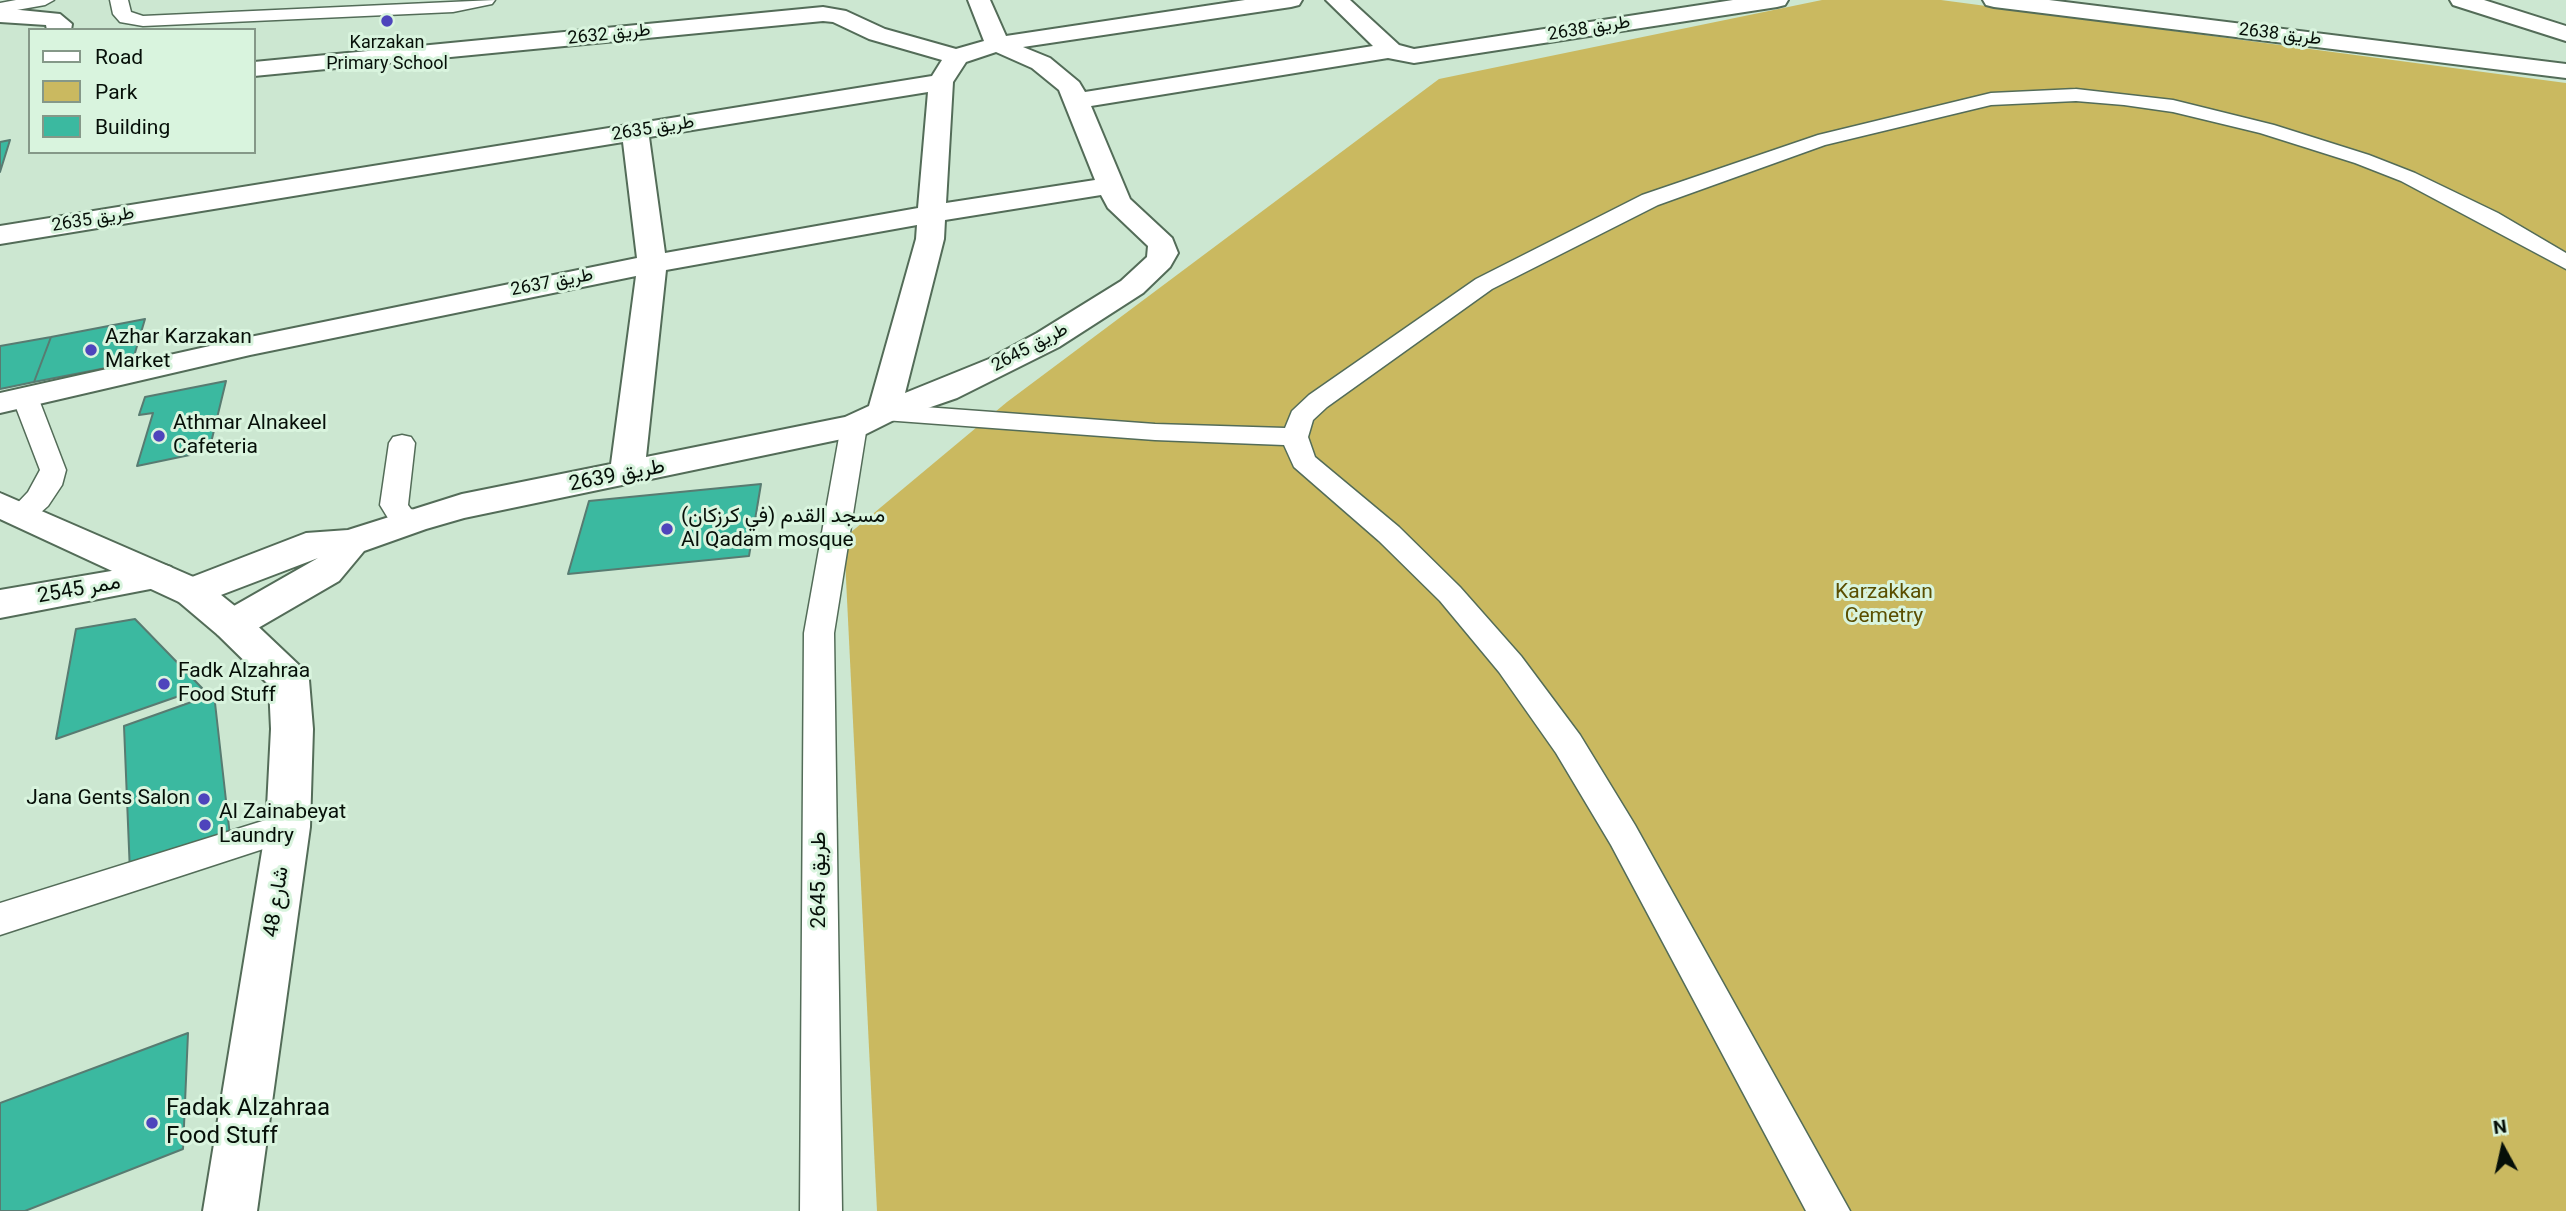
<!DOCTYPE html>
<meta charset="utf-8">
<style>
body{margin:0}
#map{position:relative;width:2566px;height:1211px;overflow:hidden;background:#cce7d1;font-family:Roboto,sans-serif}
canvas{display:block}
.legend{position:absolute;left:28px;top:28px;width:228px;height:126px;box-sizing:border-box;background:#d9f4de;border:2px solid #859888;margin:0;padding:9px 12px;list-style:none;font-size:21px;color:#060f08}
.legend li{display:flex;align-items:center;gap:14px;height:35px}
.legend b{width:35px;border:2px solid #859888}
.north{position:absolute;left:2468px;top:1113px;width:70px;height:70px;-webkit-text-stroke:5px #d9f4de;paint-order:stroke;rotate:352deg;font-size:19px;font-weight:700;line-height:28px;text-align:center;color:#060f08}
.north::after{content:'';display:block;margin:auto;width:24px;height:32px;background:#060f08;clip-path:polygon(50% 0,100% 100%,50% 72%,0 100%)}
</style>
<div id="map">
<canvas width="2566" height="1211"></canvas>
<ul class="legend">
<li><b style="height:9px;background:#fff"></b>Road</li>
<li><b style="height:19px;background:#cab960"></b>Park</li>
<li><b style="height:19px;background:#3bb9a0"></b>Building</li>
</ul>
<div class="north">N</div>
</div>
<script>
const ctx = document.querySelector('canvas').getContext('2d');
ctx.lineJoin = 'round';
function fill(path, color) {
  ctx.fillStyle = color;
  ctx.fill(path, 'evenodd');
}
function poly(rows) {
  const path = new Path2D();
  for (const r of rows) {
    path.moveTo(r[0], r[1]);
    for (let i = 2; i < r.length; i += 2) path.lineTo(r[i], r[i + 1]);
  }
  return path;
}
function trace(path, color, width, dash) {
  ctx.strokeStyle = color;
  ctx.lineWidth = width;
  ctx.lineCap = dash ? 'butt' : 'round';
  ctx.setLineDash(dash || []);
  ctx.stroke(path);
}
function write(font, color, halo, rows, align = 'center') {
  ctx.font = font + ' Roboto,Vazirmatn,sans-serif';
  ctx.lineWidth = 6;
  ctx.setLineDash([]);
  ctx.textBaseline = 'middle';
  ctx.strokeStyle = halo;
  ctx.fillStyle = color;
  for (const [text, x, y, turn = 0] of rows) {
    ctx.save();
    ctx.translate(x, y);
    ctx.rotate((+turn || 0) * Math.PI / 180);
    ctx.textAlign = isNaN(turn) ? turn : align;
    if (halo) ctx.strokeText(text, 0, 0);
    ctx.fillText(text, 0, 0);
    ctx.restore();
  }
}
fill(poly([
 [1822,0,1941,0,2566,83,2566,1211,877,1211,844,538,1007,402,1439,79]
]), '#cab960');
const building = poly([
 [10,140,0,172,0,142,10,140],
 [145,319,132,363,34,382,51,337,145,319],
 [51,337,34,382,0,389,0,346,51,337],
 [226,381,209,451,137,466,153,413,139,415,145,397,226,381],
 [761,484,749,556,568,574,589,501,761,484],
 [135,619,202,688,56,739,76,629,135,619],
 [214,694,230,836,130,873,124,726,214,694],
 [188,1033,183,1149,25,1211,0,1211,0,1103,188,1033]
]);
fill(building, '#3bb9a0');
trace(building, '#587b71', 2);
const service = poly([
 [16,0,54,0,45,5,0,13,0,3,16,0],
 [110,0,128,0,131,12,143,16,495,0,492,4,453,12,143,26,120,22,113,14,110,0],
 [2076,89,2173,100,2274,125,2369,155,2415,173,2498,213,2566,253,2566,269,2401,181,2355,163,2260,133,2173,112,2124,105,2076,101,1991,105,1825,145,1658,205,1492,289,1327,407,1313,420,1308,437,1315,457,1399,527,1460,587,1521,656,1580,735,1635,825,1850,1211,1806,1211,1611,845,1556,753,1499,672,1440,601,1379,541,1294,467,1284,445,1155,440,884,420,875,418,871,412,875,406,884,404,1155,424,1285,428,1292,411,1309,395,1476,279,1642,195,1818,135,1991,93,2076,89],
 [25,389,34,391,38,397,66,470,62,485,48,506,31,521,21,523,11,521,7,514,28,492,40,470,12,397,16,391,25,389],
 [854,418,863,420,867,426,834,633,842,1211,800,1211,804,633,841,426,845,420,854,418],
 [402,435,411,437,415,443,408,505,411,509,423,513,427,520,423,527,413,529,391,523,380,505,389,443,393,437,402,435],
 [288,813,300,817,305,827,300,837,0,935,0,903,288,813]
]);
const minor = poly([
 [968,0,990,0,1006,36,1245,0,1302,0,1299,5,1291,7,1023,47,1050,58,1079,82,1085,92,1373,46,1326,0,1350,0,1399,45,1414,49,1733,0,1788,0,1785,5,1777,7,1414,63,1388,58,1091,106,1130,199,1172,238,1178,253,1170,267,1143,293,1059,347,957,398,896,419,866,434,464,518,426,529,364,551,339,581,246,635,232,639,218,635,212,625,218,615,318,558,192,606,179,602,173,592,179,582,306,533,348,530,462,494,611,464,636,276,250,355,0,413,0,393,250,337,637,258,623,142,0,244,0,226,932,76,942,60,869,39,833,22,823,21,254,76,254,62,823,7,846,11,885,29,956,49,984,41,968,0],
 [996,52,1032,68,1059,90,1095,180,946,203,953,82,966,62,996,52],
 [928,92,918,208,665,253,649,137,928,92],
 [1101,195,1108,208,1148,246,1147,257,1121,281,1037,333,989,359,905,393,944,239,945,220,1101,195],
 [917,225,916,239,869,406,845,417,646,457,666,270,917,225],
 [1983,0,2049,0,2566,64,2566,78,1994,7,1986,5,1983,0],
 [2450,0,2484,0,2566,26,2566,41,2453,5,2450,0],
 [0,8,60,14,72,24,71,30,47,30,46,25,0,22,0,8],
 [158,563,171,567,177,576,171,585,0,618,0,590,158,563]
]);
const tertiary = poly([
 [0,493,205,582,246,615,303,669,309,680,313,729,310,827,257,1211,203,1211,266,827,271,729,269,685,218,635,179,602,0,519,0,493]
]);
trace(service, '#536c58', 3);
trace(minor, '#536c58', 4);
trace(tertiary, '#536c58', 4);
fill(service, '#fff');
fill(minor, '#fff');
fill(tertiary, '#fff');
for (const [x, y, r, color] of [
 [387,21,7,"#4e45bc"],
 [91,350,7,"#4e45bc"],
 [159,436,7,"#4e45bc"],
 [667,529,7,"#4e45bc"],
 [164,684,7,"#4e45bc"],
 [204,799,7,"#4e45bc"],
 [205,825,7,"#4e45bc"],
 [152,1123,7,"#4e45bc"]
]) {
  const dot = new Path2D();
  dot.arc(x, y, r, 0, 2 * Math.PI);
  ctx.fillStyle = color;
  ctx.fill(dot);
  trace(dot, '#d9f4de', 2.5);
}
write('18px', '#060f08', '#d9f4de', [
 ["طريق 2638",1589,29,-9],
 ["طريق 2632",609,35,-6],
 ["طريق 2638",2280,35,7],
 ["طريق 2635",653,129,-9],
 ["طريق 2635",93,220,-9],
 ["طريق 2637",552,283,-11],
 ["طريق 2645",1030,348,-28]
]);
write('18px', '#060f08', '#d9f4de', [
 ["Karzakan",387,43],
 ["Primary School",387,64]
]);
write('21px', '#060f08', '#d9f4de', [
 ["Azhar Karzakan",105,338],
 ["Market",105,362],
 ["Athmar Alnakeel",173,424],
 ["Cafeteria",173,448],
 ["مسجد القدم (في كرزكان)",681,517],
 ["Al Qadam mosque",681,541],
 ["Fadk Alzahraa",178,672],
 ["Food Stuff",178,696],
 ["Jana Gents Salon",190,799,"right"],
 ["Al Zainabeyat",219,813],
 ["Laundry",219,837]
], 'left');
write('21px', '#060f08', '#d9f4de', [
 ["طريق 2639",617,476,-11],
 ["ممر 2545",79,590,-10],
 ["طريق 2645",820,880,-90],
 ["شارع 48",277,902,-81]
]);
write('21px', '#5a4e00', '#d9f4de', [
 ["Karzakkan",1884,593],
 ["Cemetry",1884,617]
]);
write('24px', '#060f08', '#d9f4de', [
 ["Fadak Alzahraa",166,1109],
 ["Food Stuff",166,1137]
], 'left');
</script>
